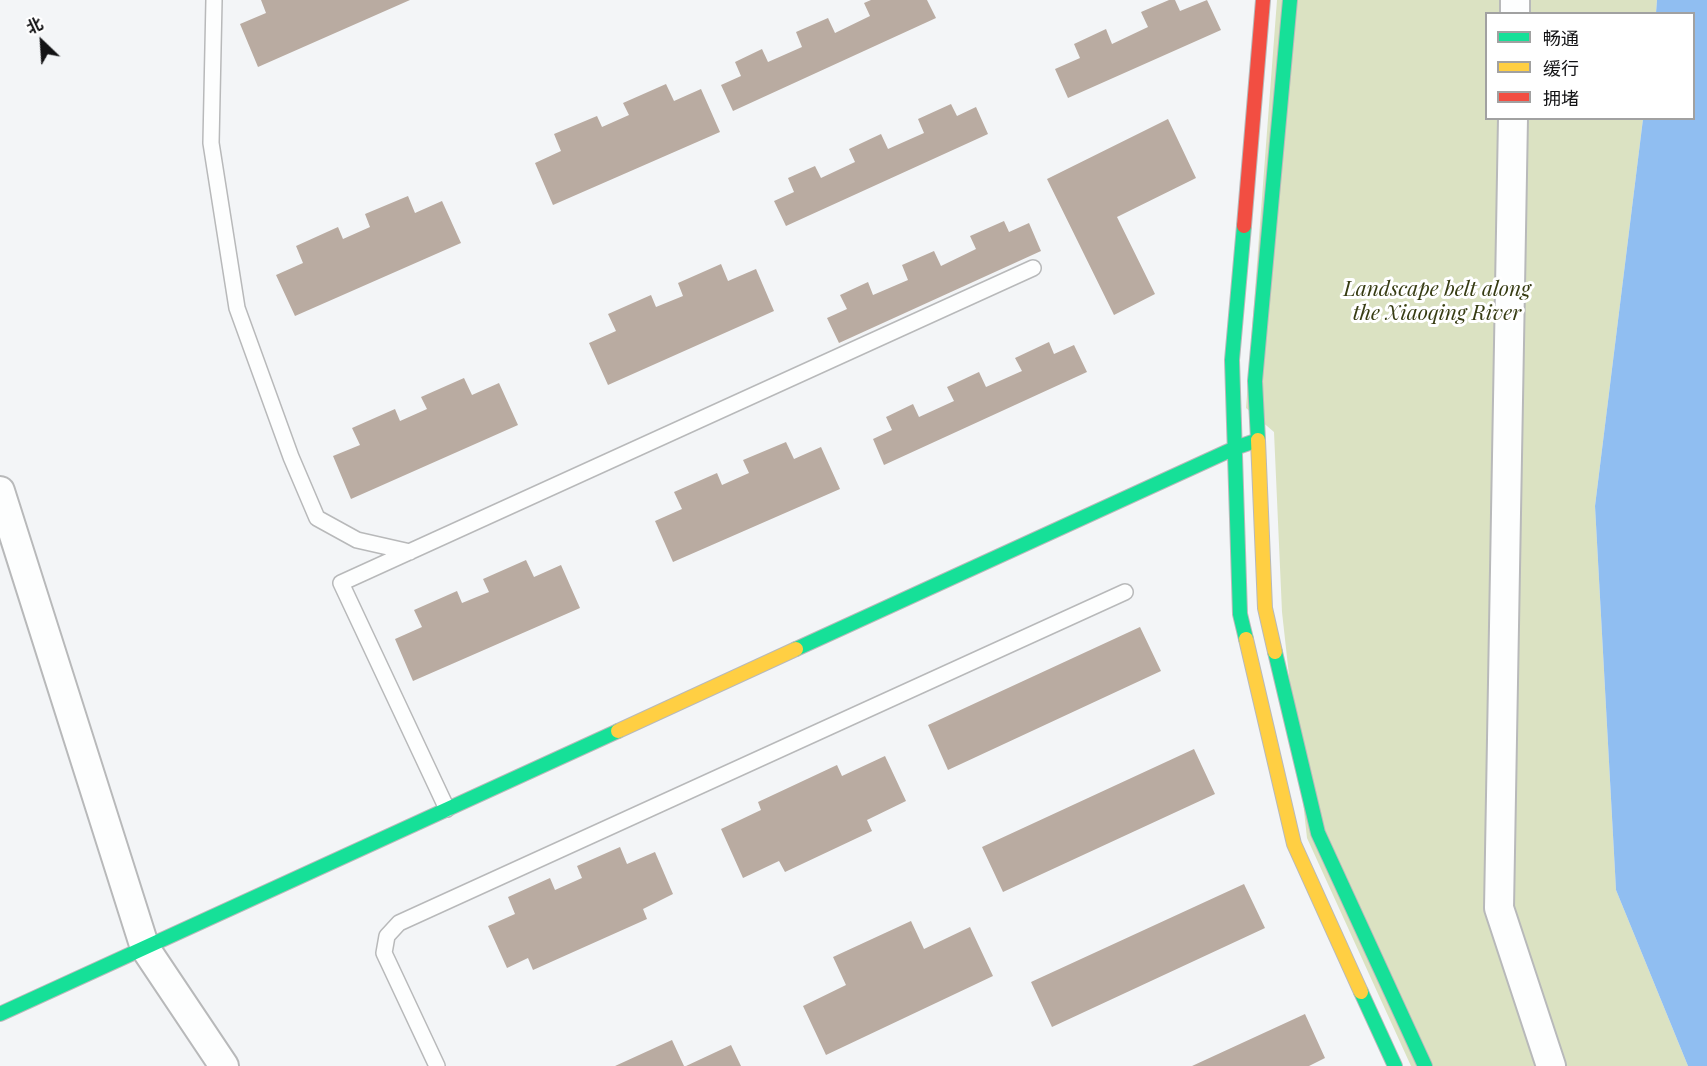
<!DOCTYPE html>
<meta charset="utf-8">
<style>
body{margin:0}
#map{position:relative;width:1707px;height:1066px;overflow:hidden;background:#f3f5f7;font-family:"Playfair Display","Noto Sans SC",serif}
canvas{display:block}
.legend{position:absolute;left:1485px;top:12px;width:210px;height:108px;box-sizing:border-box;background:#fff;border:2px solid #a1a1a1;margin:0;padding:8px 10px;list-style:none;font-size:18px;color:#131315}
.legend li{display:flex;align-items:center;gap:12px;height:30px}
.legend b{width:30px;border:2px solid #a1a1a1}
.north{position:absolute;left:12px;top:12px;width:60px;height:60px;-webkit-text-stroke:4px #fff;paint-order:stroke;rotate:335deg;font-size:16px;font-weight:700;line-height:24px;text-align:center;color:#131315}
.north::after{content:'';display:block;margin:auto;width:21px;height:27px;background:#131315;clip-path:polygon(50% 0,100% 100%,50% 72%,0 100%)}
</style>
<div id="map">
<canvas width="1707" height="1066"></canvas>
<ul class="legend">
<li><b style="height:8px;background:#16e098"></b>畅通</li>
<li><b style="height:8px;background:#ffcf43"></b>缓行</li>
<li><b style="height:8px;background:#f24e42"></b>拥堵</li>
</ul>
<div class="north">北</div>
</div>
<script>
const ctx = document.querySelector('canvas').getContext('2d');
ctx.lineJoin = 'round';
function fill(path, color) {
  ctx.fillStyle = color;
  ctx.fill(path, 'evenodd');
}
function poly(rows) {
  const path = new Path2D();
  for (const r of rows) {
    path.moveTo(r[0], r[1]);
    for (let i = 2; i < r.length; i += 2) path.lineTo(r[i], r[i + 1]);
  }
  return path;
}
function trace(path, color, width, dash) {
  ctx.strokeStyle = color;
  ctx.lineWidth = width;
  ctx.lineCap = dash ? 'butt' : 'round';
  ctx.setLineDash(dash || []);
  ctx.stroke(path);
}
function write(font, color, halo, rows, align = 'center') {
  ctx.font = font + ' "Playfair Display",serif';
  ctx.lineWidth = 6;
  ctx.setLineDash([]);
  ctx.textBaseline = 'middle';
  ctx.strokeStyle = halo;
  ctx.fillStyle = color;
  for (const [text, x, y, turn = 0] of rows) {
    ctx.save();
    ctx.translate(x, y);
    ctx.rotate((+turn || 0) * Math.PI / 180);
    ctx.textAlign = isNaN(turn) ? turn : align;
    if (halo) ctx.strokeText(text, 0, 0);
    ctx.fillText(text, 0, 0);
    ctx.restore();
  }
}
fill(poly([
 [1277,0,1657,0,1656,13,1486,14,1486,118,1643,119,1595,506,1616,890,1688,1066,1411,1066,1307,838,1282,612,1274,432,1246,408]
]), '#dbe2c2');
fill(poly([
 [1657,0,1707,0,1707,1066,1688,1066,1616,890,1595,506,1643,119,1694,118,1694,14,1656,13]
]), '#90bef1');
fill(poly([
 [261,0,410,0,258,67,240,24,266,13],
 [871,0,927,0,936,18,733,111,721,85,741,76,735,62,762,49,768,62,802,47,796,32,828,18,835,33,870,16,864,3],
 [1169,0,1175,0,1180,11,1207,0,1221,30,1068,98,1055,69,1080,58,1074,44,1106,29,1112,44,1148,27,1141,12],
 [666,84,674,101,701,89,720,132,553,205,535,163,561,151,554,134,597,116,602,127,629,115,623,103],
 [951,104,957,116,976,107,988,134,786,226,774,201,794,192,788,178,815,166,821,178,855,162,849,149,881,134,888,149,924,133,918,119],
 [1168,119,1196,178,1117,217,1155,294,1114,315,1047,179],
 [408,196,415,213,442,201,461,243,295,316,276,275,303,263,296,246,338,227,343,239,370,227,365,214],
 [1004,221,1009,232,1029,223,1041,251,839,343,827,318,847,309,840,295,868,282,873,295,908,280,902,265,934,251,941,266,976,249,970,236],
 [721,264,728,281,756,269,774,311,608,385,589,343,616,331,608,314,651,295,656,307,683,296,678,283],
 [1049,342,1054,354,1074,345,1087,372,884,465,873,439,892,430,886,417,913,404,919,417,954,401,947,387,979,372,986,387,1022,371,1015,358],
 [464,378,472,395,499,383,518,425,351,499,333,456,360,445,352,428,395,409,400,421,427,409,421,397],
 [786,442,794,459,821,447,840,489,673,562,655,521,682,509,674,492,717,473,722,485,749,473,743,460],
 [526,560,534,577,561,565,580,608,413,681,395,639,422,627,414,610,457,591,462,603,489,592,483,579],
 [1140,627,1161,671,948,770,928,725],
 [1194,749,1215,794,1003,892,982,847],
 [885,756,906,801,867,820,872,831,785,872,779,861,743,878,721,829,761,810,758,802,837,765,842,776],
 [620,847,627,864,655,852,673,894,643,909,647,919,533,970,528,958,507,968,488,926,515,914,508,897,550,878,555,890,582,878,577,866],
 [1244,884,1265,928,1052,1027,1031,982],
 [911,921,924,949,970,927,993,976,826,1055,803,1006,846,985,833,957],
 [1305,1014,1325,1058,1309,1066,1192,1066],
 [672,1040,684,1066,615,1066],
 [731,1045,741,1066,686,1066]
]), '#b9aba1');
const lane = poly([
 [214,0,211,143,237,308,291,457,317,518,357,540,410,552],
 [447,809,341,583,1033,268],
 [437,1066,384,953,387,936,399,923,1125,592]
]);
const street = poly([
 [1515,14,1515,0],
 [1513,118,1499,908,1551,1066],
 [0,491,145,948,224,1066]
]);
const fast = poly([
 [1244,226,1232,360,1240,614,1246,639],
 [1258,440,1255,381,1290,0],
 [796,649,1235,448,1258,440],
 [1275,652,1318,833,1425,1066],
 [1361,992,1395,1066],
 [0,1014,618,731]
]);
const slow = poly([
 [1258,440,1265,608,1275,652],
 [1246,639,1294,844,1361,992],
 [618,731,796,649]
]);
const jam = poly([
 [1244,226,1263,0]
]);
trace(lane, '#b8b9ba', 18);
trace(street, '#b8b9ba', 32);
trace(fast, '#b8b9ba', 16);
trace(slow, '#b8b9ba', 16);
trace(jam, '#b8b9ba', 16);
trace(lane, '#fdfefe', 15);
trace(street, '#fdfefe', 28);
trace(fast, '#16e098', 14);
trace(slow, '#ffcf43', 14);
trace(jam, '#f24e42', 14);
write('italic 21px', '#373c13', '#fff', [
 ["Landscape belt along",1437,289],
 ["the Xiaoqing River",1437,313]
]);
</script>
